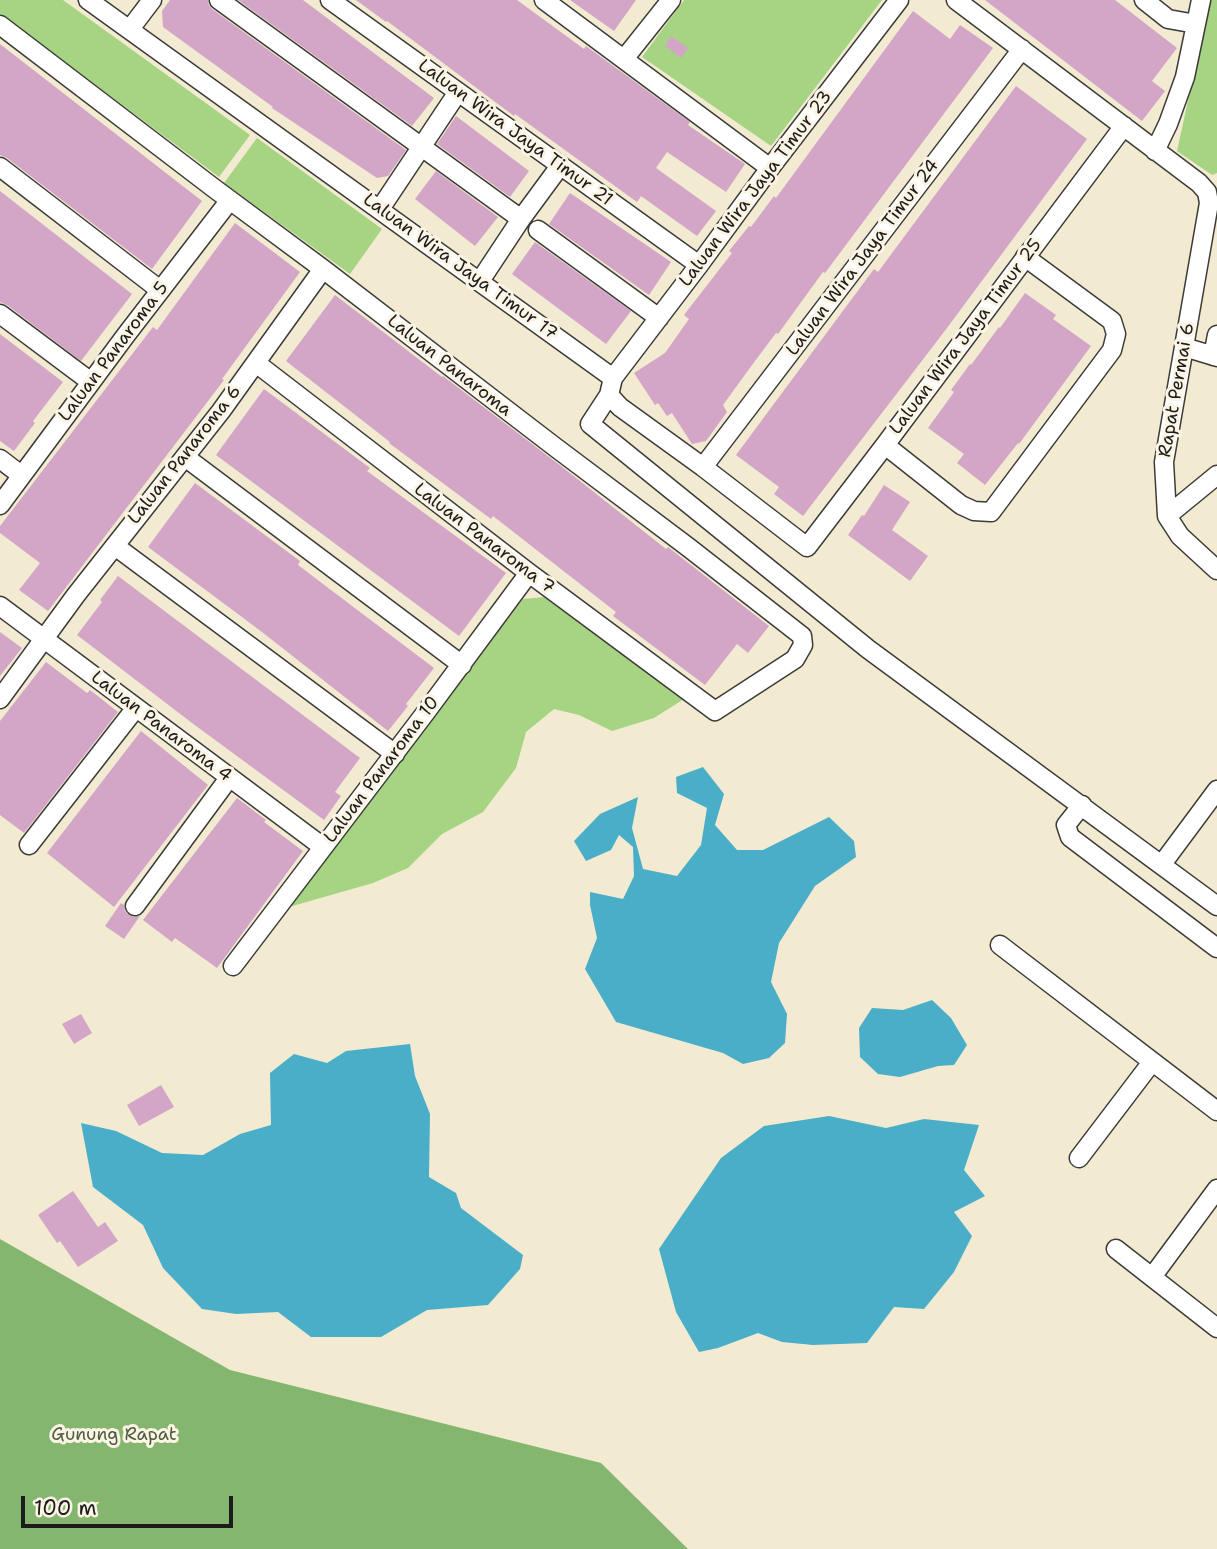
<!DOCTYPE html>
<style>
body{margin:0}
#map{position:relative;width:1217px;height:1549px;overflow:hidden;background:#f2ebd2;font-family:"Shantell Sans",sans-serif}
canvas{display:block}
.scale{position:absolute;left:21px;top:1496px;width:212px;height:32px;box-sizing:border-box;border:4px solid #1c1c1c;border-top:0;padding-left:9px;font-size:21px;line-height:24px;white-space:nowrap;color:#1c1c1c;-webkit-text-stroke:5px #fcf5e5;paint-order:stroke}
</style>
<div id="map">
<canvas width="1217" height="1549"></canvas>
<div class="scale">100 m</div>
</div>
<script>
const ctx = document.querySelector('canvas').getContext('2d');
ctx.lineJoin = 'round';
function fill(path, color) {
  ctx.fillStyle = color;
  ctx.fill(path, 'evenodd');
}
function poly(rows) {
  const path = new Path2D();
  for (const r of rows) {
    path.moveTo(r[0], r[1]);
    for (let i = 2; i < r.length; i += 2) path.lineTo(r[i], r[i + 1]);
  }
  return path;
}
function trace(path, color, width, dash) {
  ctx.strokeStyle = color;
  ctx.lineWidth = width;
  ctx.lineCap = dash ? 'butt' : 'round';
  ctx.setLineDash(dash || []);
  ctx.stroke(path);
}
function write(font, color, halo, rows, align = 'center') {
  ctx.font = font + ' "Shantell Sans",sans-serif';
  ctx.lineWidth = 6;
  ctx.setLineDash([]);
  ctx.textBaseline = 'middle';
  ctx.strokeStyle = halo;
  ctx.fillStyle = color;
  for (const [text, x, y, turn = 0] of rows) {
    ctx.save();
    ctx.translate(x, y);
    ctx.rotate((+turn || 0) * Math.PI / 180);
    ctx.textAlign = isNaN(turn) ? turn : align;
    if (halo) ctx.strokeText(text, 0, 0);
    ctx.fillText(text, 0, 0);
    ctx.restore();
  }
}
fill(poly([
 [0,0,63,0,250,135,219,177,0,14],
 [684,0,882,0,771,146,642,57],
 [1210,0,1217,0,1217,173,1212,175,1177,151],
 [257,138,382,229,350,274,224,183],
 [544,597,684,699,654,718,612,731,579,715,554,709,526,732,516,768,483,812,442,834,408,868,373,883,289,907,523,599]
]), '#a6d482');
fill(poly([
 [0,1239,230,1370,601,1463,688,1549,0,1549]
]), '#84b670');
fill(poly([
 [703,767,724,794,715,825,737,850,763,850,829,817,854,841,856,857,815,886,779,943,771,982,787,1014,785,1043,769,1058,743,1064,723,1053,616,1022,585,969,597,938,590,905,590,892,623,899,634,876,633,847,619,835,611,850,586,861,574,841,600,814,638,797,632,828,643,869,677,876,701,845,707,808,677,793,676,777],
 [932,1000,951,1018,967,1045,954,1065,938,1066,900,1077,878,1074,860,1057,859,1028,872,1008,903,1010],
 [410,1044,415,1076,430,1114,429,1177,456,1193,461,1208,523,1255,520,1269,488,1305,427,1310,381,1337,311,1337,278,1312,236,1314,202,1309,163,1268,143,1225,93,1187,81,1123,116,1131,162,1153,203,1155,240,1134,271,1125,270,1073,294,1054,327,1063,346,1051],
 [829,1116,886,1128,924,1119,979,1125,964,1170,985,1196,954,1212,972,1236,954,1272,924,1309,894,1307,867,1343,813,1345,782,1342,758,1333,718,1348,699,1352,676,1312,659,1249,721,1158,764,1126]
]), '#4aaec9');
fill(poly([
 [170,0,208,0,209,5,212,9,406,150,388,176,377,178,272,108,273,107,163,27,162,11],
 [238,0,303,0,434,98,412,126],
 [356,0,517,0,584,49,586,46,690,122,688,125,745,164,726,192,667,152,656,168,716,211,697,236,641,196,637,202,515,114,514,116,387,21,386,22],
 [570,0,636,0,614,31],
 [985,0,1115,0,1177,48,1152,81,1165,91,1142,121],
 [913,11,950,39,960,25,993,48,825,273,823,272,778,334,776,333,752,365,723,405,727,412,706,441,692,444,672,413,667,416,658,403,655,405,634,373,665,353,689,319,684,315,732,253,729,251,749,226,751,227,774,196,776,198],
 [671,36,688,48,681,58,665,46],
 [0,44,202,201,152,269,7,158,0,155],
 [1016,86,1087,139,947,328,803,516,774,494,779,487,736,455,874,269,878,272],
 [456,116,529,171,510,197,437,144],
 [436,171,498,217,475,246,415,199],
 [0,191,132,294,81,361,7,305,0,302],
 [570,193,671,262,649,295,549,224],
 [235,223,300,272,222,379,224,380,48,611,19,590,40,563,0,533,0,526,153,327,157,330],
 [535,242,631,311,606,344,512,274],
 [1025,293,1056,315,1053,319,1091,346,1019,444,1018,443,985,485,957,463,964,454,928,428,954,392,951,390,970,364,971,365,999,327,1000,328],
 [335,295,442,377,443,376,561,466,666,549,668,547,769,626,748,653,737,644,705,685,613,616,616,612,493,516,491,519,389,443,390,442,286,361],
 [0,334,63,382,33,421,35,423,14,451,0,441],
 [264,389,370,468,367,471,506,573,459,636,216,455],
 [195,483,300,561,298,565,434,668,406,704,408,706,388,731,262,632,148,547],
 [884,485,910,502,892,530,928,556,910,581,848,535,862,515,864,516],
 [118,576,360,758,335,792,341,796,324,820,192,723,77,635,102,602,100,600],
 [0,632,22,648,0,676],
 [46,662,87,693,90,690,118,712,24,833,0,815,0,721],
 [141,731,208,785,114,907,47,853],
 [237,798,266,820,264,822,303,851,217,968,175,938,172,942,143,920],
 [121,903,124,905,125,911,129,915,134,917,140,916,124,939,105,926],
 [81,1014,92,1033,74,1044,62,1024],
 [161,1085,174,1107,139,1126,127,1105],
 [73,1191,98,1227,105,1222,118,1241,78,1267,60,1241,57,1243,38,1215]
]), '#d3a5c6');
const minor = poly([
 [88,0,613,378,609,395,620,407,703,467,807,547,885,445,1124,126],
 [219,0,521,219],
 [330,0,699,265],
 [544,0,770,168],
 [956,0,1199,183,1207,192,1209,203,1164,462,1167,516,1180,536,1217,570],
 [1144,0,1168,19,1196,24],
 [0,25,215,189,323,269,555,447,688,547,802,636,803,645,795,659,715,711,529,573,256,363],
 [130,29,152,0],
 [624,59,671,0],
 [1155,151,1168,124,1185,77,1201,0],
 [0,167,160,290],
 [380,209,458,92],
 [538,230,659,318],
 [480,281,521,219,560,166],
 [0,314,91,382],
 [1184,347,1217,357],
 [1213,356,1217,335],
 [613,378,699,265,770,168,899,0],
 [609,395,590,424,868,649,1217,906],
 [885,445,961,505,974,511,991,512,1112,350,1116,334,1112,321,1025,257],
 [185,457,462,665],
 [0,459,21,475],
 [703,467,1022,49],
 [0,505,126,335,230,200],
 [1167,516,1217,475],
 [115,546,395,754],
 [0,606,323,847],
 [0,699,76,595,221,411,323,269],
 [1082,805,1066,825,1070,837,1217,948],
 [29,845,135,709],
 [1162,864,1217,790],
 [135,906,229,778],
 [1000,945,1217,1111],
 [233,966,426,712,529,573],
 [1079,1158,1152,1062],
 [1116,1249,1217,1328],
 [1152,1277,1217,1189]
]);
trace(minor, '#3c3b37', 21);
trace(minor, '#fff', 18);
write('18px', '#1c1c1c', '#fcf5e5', [
 ["Laluan Wira Jaya Timur 21",515,133,36],
 ["Laluan Wira Jaya Timur 23",756,189,-53],
 ["Laluan Wira Jaya Timur 24",863,258,-53],
 ["Laluan Wira Jaya Timur 17",460,267,36],
 ["Laluan Wira Jaya Timur 25",966,337,-53],
 ["Laluan Panaroma 5",114,352,-53],
 ["Laluan Panaroma",449,366,38],
 ["Rapat Permai 6",1177,390,-80],
 ["Laluan Panaroma 6",185,455,-52],
 ["Laluan Panaroma 7",484,539,37],
 ["Laluan Panaroma 4",161,727,37],
 ["Laluan Panaroma 10",382,770,-53]
]);
write('18px', '#4c5c40', '#fcf5e5', [
 ["Gunung Rapat",114,1435]
]);
</script>
